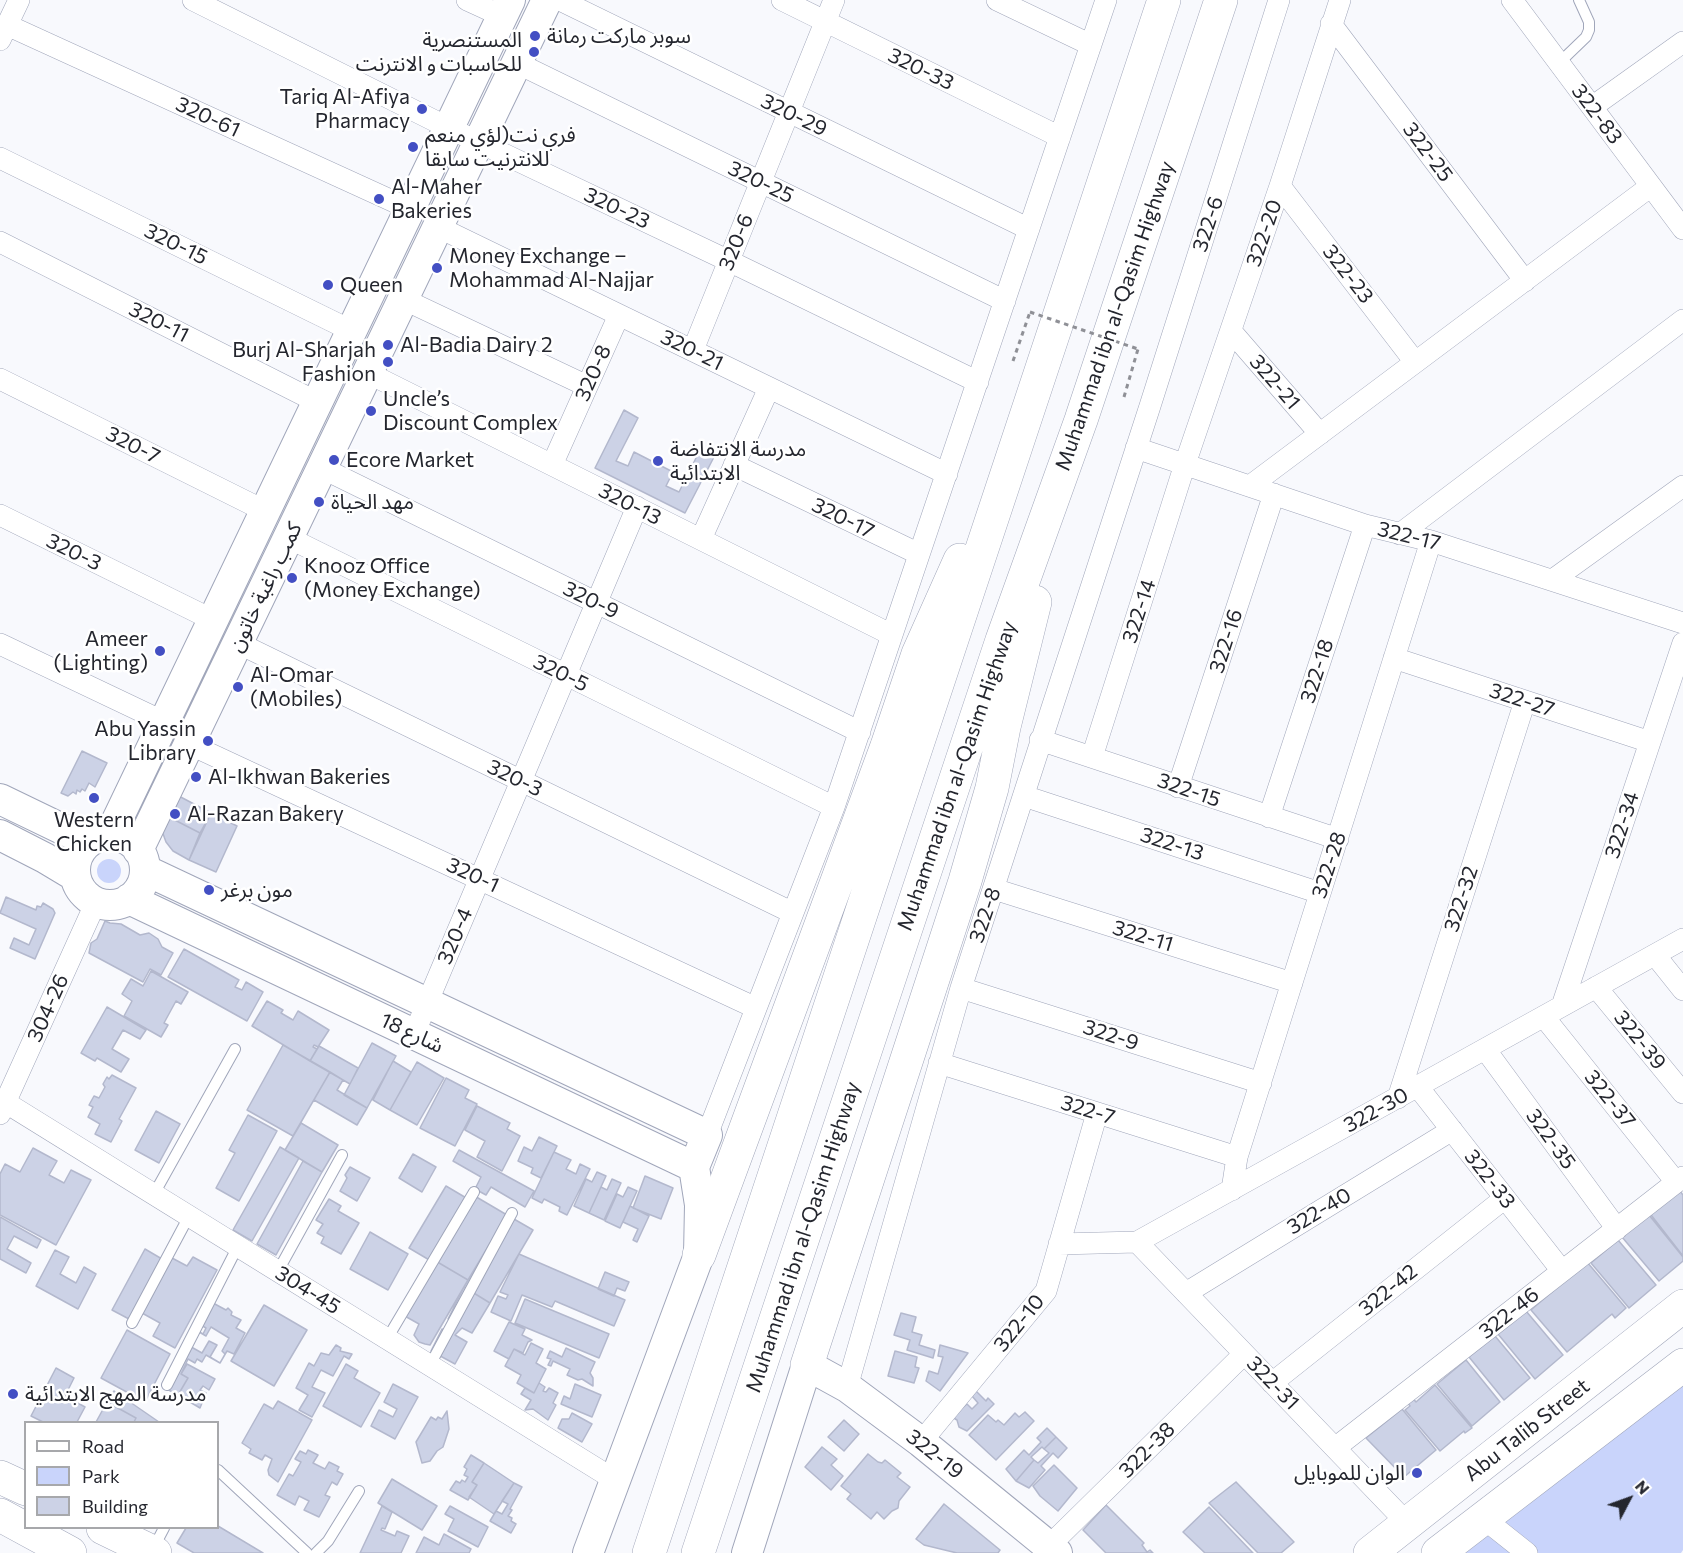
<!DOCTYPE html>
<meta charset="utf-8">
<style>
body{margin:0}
#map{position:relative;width:1683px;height:1553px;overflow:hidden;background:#f8f9fd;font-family:Commissioner,sans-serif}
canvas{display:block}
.legend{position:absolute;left:24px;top:1421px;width:195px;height:108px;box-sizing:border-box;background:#fff;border:2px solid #a7a8ab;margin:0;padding:8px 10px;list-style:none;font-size:18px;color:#24262e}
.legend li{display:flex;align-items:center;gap:12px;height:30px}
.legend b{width:30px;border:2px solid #a7a8ab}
.north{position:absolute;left:1599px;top:1469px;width:60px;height:60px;-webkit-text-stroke:4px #fff;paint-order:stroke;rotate:49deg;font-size:16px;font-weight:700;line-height:24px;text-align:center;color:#24262e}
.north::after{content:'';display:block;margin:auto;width:21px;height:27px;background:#24262e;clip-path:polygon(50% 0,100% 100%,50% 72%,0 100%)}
</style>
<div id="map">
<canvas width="1683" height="1553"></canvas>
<ul class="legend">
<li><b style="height:8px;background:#fff"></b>Road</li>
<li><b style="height:16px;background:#c9d4fb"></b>Park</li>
<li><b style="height:16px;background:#ccd2e6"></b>Building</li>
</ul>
<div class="north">N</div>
</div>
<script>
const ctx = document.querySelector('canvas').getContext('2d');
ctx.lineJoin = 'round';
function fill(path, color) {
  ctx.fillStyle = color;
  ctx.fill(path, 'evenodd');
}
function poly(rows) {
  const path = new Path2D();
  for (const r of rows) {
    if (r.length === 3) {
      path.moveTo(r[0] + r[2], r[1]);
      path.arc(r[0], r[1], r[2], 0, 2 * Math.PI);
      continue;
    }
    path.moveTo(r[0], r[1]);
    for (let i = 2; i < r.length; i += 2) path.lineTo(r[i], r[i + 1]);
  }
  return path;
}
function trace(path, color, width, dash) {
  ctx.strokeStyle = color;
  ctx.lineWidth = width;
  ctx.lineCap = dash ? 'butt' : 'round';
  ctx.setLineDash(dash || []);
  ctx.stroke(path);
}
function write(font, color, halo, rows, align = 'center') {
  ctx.font = font + ' Commissioner,"Noto Sans Arabic",sans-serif';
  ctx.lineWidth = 5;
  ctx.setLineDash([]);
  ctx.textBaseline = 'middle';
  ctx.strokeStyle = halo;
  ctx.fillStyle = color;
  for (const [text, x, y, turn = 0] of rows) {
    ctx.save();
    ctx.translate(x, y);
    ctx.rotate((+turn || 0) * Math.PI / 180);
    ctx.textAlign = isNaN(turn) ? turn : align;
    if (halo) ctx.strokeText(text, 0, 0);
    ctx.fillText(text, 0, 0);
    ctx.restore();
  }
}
fill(poly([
 [109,871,12],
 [1683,1383,1683,1550,1681,1553,1464,1553]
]), '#c9d4fb');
const building = poly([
 [624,410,638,418,616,461,628,466,634,452,673,472,666,486,679,492,700,450,714,457,685,513,595,468,624,410],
 [82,751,107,763,95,787,89,783,85,791,82,789,80,792,77,790,76,794,73,792,68,796,61,793,82,751],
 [175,794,211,813,200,833,165,815,175,794],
 [211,813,237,826,216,872,189,860,211,813],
 [165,815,200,833,189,860,173,851,166,842,162,831,165,815],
 [6,897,36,910,37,906,41,907,43,903,53,909,55,913,35,959,10,948,14,938,29,945,36,929,0,913,6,897],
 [105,921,110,923,121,924,140,935,149,933,158,939,162,947,173,953,161,975,150,969,143,982,89,953,91,943,97,939,105,921],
 [184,949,239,980,235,987,242,990,246,982,263,992,247,1021,168,977,184,949],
 [151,971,188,992,181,1004,176,1001,164,1023,168,1025,161,1037,124,1016,132,1001,122,994,131,979,143,986,151,971],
 [267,1001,283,1010,281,1013,293,1020,298,1011,329,1030,318,1047,314,1045,313,1047,317,1049,310,1061,252,1026,267,1001],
 [107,1007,146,1030,140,1039,123,1030,112,1049,129,1059,121,1072,97,1058,95,1061,81,1053,107,1007],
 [372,1043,396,1056,367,1108,344,1095,372,1043],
 [283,1045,330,1072,293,1136,247,1110,283,1045],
 [319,1046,358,1068,350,1084,310,1061,319,1046],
 [393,1061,411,1072,390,1110,373,1100,393,1061],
 [417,1062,444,1078,417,1125,390,1110,417,1062],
 [330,1072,343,1080,337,1090,367,1108,357,1125,314,1100,330,1072],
 [112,1075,136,1088,119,1119,122,1121,111,1142,95,1134,100,1124,88,1117,93,1107,89,1105,94,1096,99,1098,105,1087,103,1084,107,1077,109,1079,112,1075],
 [446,1078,469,1090,465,1098,477,1104,455,1146,420,1128,446,1078],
 [477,1106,510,1123,507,1129,520,1136,502,1171,477,1157,485,1141,465,1130,477,1106],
 [156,1111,180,1124,159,1163,135,1150,156,1111],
 [248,1115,277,1131,239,1201,216,1188,235,1153,229,1150,248,1115],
 [301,1123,338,1145,322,1172,285,1150,301,1123],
 [539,1137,557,1146,541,1178,531,1173,533,1168,518,1161,524,1147,532,1151,539,1137],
 [280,1147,299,1158,252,1241,233,1230,280,1147],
 [33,1148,57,1161,49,1175,64,1183,71,1170,91,1180,56,1245,0,1215,0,1174,5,1164,20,1172,33,1148],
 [459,1150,534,1191,525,1207,491,1187,486,1195,475,1189,481,1177,453,1161,459,1150],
 [554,1152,571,1160,566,1169,576,1174,580,1164,590,1169,567,1215,559,1211,560,1207,544,1199,542,1203,532,1198,554,1152],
 [413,1154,436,1167,422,1192,399,1178,413,1154],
 [303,1161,322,1172,276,1255,257,1244,303,1161],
 [350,1167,370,1178,357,1201,340,1191,347,1178,345,1175,350,1167],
 [597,1172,606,1176,589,1213,574,1206,586,1179,592,1182,597,1172],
 [645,1176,673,1188,661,1219,633,1208,645,1176],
 [612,1179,621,1183,604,1220,589,1213,601,1187,607,1190,612,1179],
 [446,1186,468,1199,431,1261,409,1248,446,1186],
 [628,1187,637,1191,620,1228,605,1221,617,1194,623,1197,628,1187],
 [1677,1187,1683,1195,1683,1256,1648,1211,1677,1187],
 [473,1195,507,1215,468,1280,434,1260,473,1195],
 [329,1199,341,1206,338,1211,359,1223,341,1254,321,1243,324,1237,317,1233,323,1224,316,1220,329,1199],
 [630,1206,649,1216,637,1242,633,1240,638,1229,623,1222,630,1206],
 [507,1215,533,1230,490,1303,464,1287,507,1215],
 [1649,1215,1683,1257,1683,1261,1659,1281,1622,1237,1649,1215],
 [0,1217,41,1240,37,1248,14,1236,7,1249,31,1263,26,1273,0,1259,0,1217],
 [370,1232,408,1254,388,1290,350,1269,370,1232],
 [1618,1240,1656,1285,1629,1308,1591,1263,1618,1240],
 [145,1249,162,1259,129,1319,112,1310,145,1249],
 [55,1250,69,1257,60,1274,76,1283,84,1267,96,1274,78,1309,36,1286,55,1250],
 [519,1254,625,1300,614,1326,555,1301,552,1307,522,1295,511,1321,491,1312,498,1296,506,1299,508,1295,500,1292,519,1254],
 [193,1257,217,1270,175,1348,153,1336,160,1323,142,1313,172,1258,187,1266,193,1257],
 [434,1260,468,1280,430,1345,425,1344,419,1342,414,1335,419,1324,403,1315,434,1260],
 [1587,1262,1626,1308,1615,1318,1612,1314,1567,1352,1531,1310,1587,1262],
 [605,1272,629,1282,625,1291,617,1288,614,1296,598,1289,605,1272],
 [464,1287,490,1303,472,1333,462,1328,455,1335,467,1342,455,1364,431,1351,442,1329,449,1333,457,1325,448,1319,464,1287],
 [525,1299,609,1334,599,1358,515,1323,525,1299],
 [213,1303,226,1310,228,1308,232,1312,231,1315,241,1320,236,1328,245,1333,234,1354,227,1351,220,1363,206,1355,202,1362,197,1359,195,1363,188,1359,181,1374,188,1378,178,1395,163,1387,194,1329,203,1334,206,1328,201,1325,213,1303],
 [264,1305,307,1330,274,1386,231,1361,264,1305],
 [1526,1311,1563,1355,1535,1379,1498,1334,1526,1311],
 [901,1313,916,1317,912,1332,922,1335,919,1345,935,1350,933,1358,907,1350,910,1340,894,1335,901,1313],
 [509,1322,525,1329,522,1335,532,1340,528,1342,523,1353,514,1349,509,1359,494,1351,509,1322],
 [211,1327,229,1338,222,1351,225,1354,220,1363,210,1357,217,1345,209,1341,202,1353,186,1344,194,1329,206,1336,211,1327],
 [127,1330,170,1354,145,1402,101,1378,127,1330],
 [1495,1336,1530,1378,1504,1400,1469,1357,1495,1336],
 [531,1343,543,1349,536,1363,546,1369,534,1393,517,1383,521,1375,505,1366,514,1349,525,1355,531,1343],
 [336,1345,341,1348,340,1351,352,1354,349,1359,344,1356,333,1376,321,1370,312,1387,325,1393,312,1417,299,1410,308,1395,296,1388,309,1363,314,1366,321,1353,329,1355,336,1345],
 [940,1345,968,1353,940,1391,926,1381,929,1371,938,1374,943,1357,938,1356,940,1345],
 [566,1348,595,1362,590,1373,593,1378,593,1386,582,1379,578,1380,567,1375,570,1369,553,1361,551,1366,548,1365,551,1359,547,1358,550,1351,562,1357,566,1348],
 [895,1351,917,1357,915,1367,919,1368,914,1383,888,1376,895,1351],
 [1466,1360,1500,1402,1472,1426,1437,1384,1466,1360],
 [187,1364,215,1379,209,1390,203,1386,200,1390,206,1393,200,1408,178,1395,188,1378,181,1374,187,1364],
 [346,1364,358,1371,354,1378,380,1393,361,1427,323,1406,346,1364],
 [56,1368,74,1378,65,1396,85,1407,77,1422,43,1422,31,1416,56,1368],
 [539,1383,545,1387,543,1391,546,1392,549,1388,558,1393,553,1403,556,1405,548,1420,533,1409,525,1410,531,1400,521,1394,525,1388,534,1393,539,1383],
 [393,1384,418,1397,395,1439,371,1426,379,1410,393,1417,397,1409,384,1402,393,1384],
 [575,1384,601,1395,592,1417,561,1404,564,1396,570,1399,575,1384],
 [1435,1385,1472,1428,1465,1433,1464,1431,1440,1451,1405,1410,1410,1406,1406,1400,1411,1396,1416,1402,1435,1385],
 [114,1391,159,1422,134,1422,136,1418,107,1402,114,1391],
 [976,1391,986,1401,988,1398,994,1404,967,1431,959,1427,957,1420,952,1417,967,1404,972,1409,978,1403,972,1396,976,1391],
 [278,1401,312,1420,278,1482,269,1475,268,1470,272,1459,265,1455,262,1460,249,1453,251,1449,242,1443,264,1404,273,1409,278,1401],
 [107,1402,136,1418,134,1422,96,1422,107,1402],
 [1402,1409,1436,1450,1404,1477,1366,1438,1402,1409],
 [447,1411,449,1429,443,1447,437,1451,430,1461,422,1463,416,1442,431,1417,436,1420,438,1417,442,1419,447,1411],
 [1025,1412,1034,1421,996,1460,969,1435,988,1415,996,1422,998,1420,1004,1425,1015,1413,1019,1417,1025,1412],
 [572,1413,592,1424,582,1442,558,1428,562,1419,569,1419,572,1413],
 [844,1420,859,1434,844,1451,828,1437,844,1420],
 [1047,1428,1056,1437,1044,1449,1042,1447,1031,1457,1034,1460,1016,1481,1006,1469,1024,1450,1029,1455,1041,1442,1037,1438,1047,1428],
 [1056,1437,1067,1448,1058,1458,1053,1453,1041,1466,1045,1470,1029,1488,1016,1481,1034,1460,1038,1463,1049,1453,1044,1449,1056,1437],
 [822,1447,837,1459,831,1465,843,1476,831,1490,805,1467,822,1447],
 [308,1450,318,1455,313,1463,325,1469,329,1462,339,1467,337,1471,343,1474,337,1485,332,1482,325,1495,330,1497,319,1517,304,1510,309,1501,299,1496,295,1505,277,1495,289,1474,293,1476,301,1462,295,1459,300,1451,306,1454,308,1450],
 [868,1454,878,1462,882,1463,885,1460,901,1473,897,1477,910,1487,899,1501,898,1508,892,1511,884,1519,877,1512,871,1519,847,1499,851,1494,841,1486,868,1454],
 [471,1455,484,1463,472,1482,477,1485,468,1500,450,1490,456,1481,460,1483,462,1480,465,1482,468,1477,464,1475,467,1469,464,1467,471,1455],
 [484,1463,514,1483,494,1514,469,1497,477,1485,472,1482,484,1463],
 [1054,1465,1077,1488,1058,1511,1040,1496,1033,1486,1054,1465],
 [392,1479,437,1506,422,1530,378,1503,392,1479],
 [1236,1482,1294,1542,1281,1553,1258,1553,1209,1503,1236,1482],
 [514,1483,522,1487,510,1509,512,1510,508,1516,512,1518,511,1521,516,1524,511,1533,490,1521,496,1511,502,1514,508,1504,502,1501,514,1483],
 [944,1504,1000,1550,998,1553,957,1553,924,1545,916,1539,944,1504],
 [1106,1505,1144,1543,1142,1545,1147,1552,1150,1550,1153,1553,1106,1553,1083,1530,1106,1505],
 [382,1506,392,1512,385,1529,382,1528,381,1530,395,1536,397,1531,409,1536,401,1553,360,1553,382,1506],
 [450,1506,488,1527,478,1547,448,1531,454,1519,445,1514,450,1506],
 [1209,1507,1253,1553,1205,1553,1183,1532,1209,1507],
 [218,1526,263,1553,194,1553,177,1543,186,1528,218,1526],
 [444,1534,471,1549,469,1553,416,1553,424,1537,439,1545,444,1534]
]);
fill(building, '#ccd2e6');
trace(building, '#b3b8cd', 1.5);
const lane = poly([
 [1559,63,1586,37,1589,30,1589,22,1579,0],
 [154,1194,235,1049],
 [278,1271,342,1155],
 [132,1323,189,1216],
 [387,1339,474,1192],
 [430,1365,512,1213],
 [167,1385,238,1246],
 [218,1470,307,1553],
 [153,1549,164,1528],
 [316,1553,328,1541,359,1491]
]);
const street = poly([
 [193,0,449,128,729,261,978,382],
 [467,0,502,16],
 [560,0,1029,229],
 [782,0,1060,137],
 [997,0,1091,45],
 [1512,0,1683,229],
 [1331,24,1525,281],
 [7,25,410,209],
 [0,40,19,0],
 [517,63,1005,301],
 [1592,107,1683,42],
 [0,158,352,331],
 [1280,186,1415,362],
 [438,227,947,474],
 [0,242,317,402],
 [403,299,587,386],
 [1231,331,1320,434],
 [693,350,834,0],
 [368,373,892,635],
 [0,379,265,511],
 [1136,448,1365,525,1431,541,1683,623],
 [552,465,619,315],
 [734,465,919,554],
 [322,468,860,732],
 [1250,486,1651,186],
 [0,515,213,620],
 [1400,534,1683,320],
 [289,538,834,807],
 [701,539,769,388],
 [1554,579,1683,486],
 [238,643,793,913],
 [0,644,164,722],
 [1394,658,1650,742],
 [1040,740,1338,839],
 [189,744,756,1008],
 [1092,757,1185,464,1280,186,1340,0],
 [1178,787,1274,494],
 [1024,796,1320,893],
 [1269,817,1365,525],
 [994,889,1292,983],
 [1655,955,1683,990],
 [1596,987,1683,1093],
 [961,988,1261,1083],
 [1562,1006,1683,643],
 [1544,1017,1676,1182],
 [414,1034,637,507],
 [1485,1049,1617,1229],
 [939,1063,1237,1157],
 [1418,1087,1562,1271],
 [1398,1098,1525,701],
 [0,1099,615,1480],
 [0,1114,96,902],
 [707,1135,834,807,1106,0],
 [1232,1190,1237,1157,1431,541],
 [1137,1242,1408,1524],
 [1059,1244,1137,1242,1683,939],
 [1186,1293,1452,1130],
 [1272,1383,1505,1198],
 [847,1387,961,988,1150,406,1279,0],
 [921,1442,1046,1291,1097,1113],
 [1335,1448,1683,1177],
 [1483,1518,1527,1553],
 [1049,1546,1244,1354]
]);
const secondary = poly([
 [0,799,89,842],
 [0,835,45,858,75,876],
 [110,835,510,0],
 [110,870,35],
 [138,850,547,0],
 [145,870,707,1135,694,1167,700,1205,699,1255,588,1553],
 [129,899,694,1167],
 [747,1553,807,1365,847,1387,921,1442,1057,1553]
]);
const primary = poly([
 [0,1477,26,1489],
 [0,1515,70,1553],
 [103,1528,155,1553],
 [1370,1553,1683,1306],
 [1438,1553,1683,1365]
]);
const highway = poly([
 [699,1255,887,746,918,654,960,560],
 [807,1365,965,881,992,788,1004,727,1035,602],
 [649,1553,1164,0],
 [698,1553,1002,640,1081,420,1221,0]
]);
trace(lane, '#a0a6ba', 12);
trace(street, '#a0a6ba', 22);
trace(secondary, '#a0a6ba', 32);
trace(primary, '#a0a6ba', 34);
trace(highway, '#a0a6ba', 34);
trace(poly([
 [1013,361,1030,312],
 [1124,397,1138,349]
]), '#8f9096', 3, [4.5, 4.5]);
trace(lane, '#fff', 10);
trace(street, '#fff', 21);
trace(secondary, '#fff', 30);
trace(primary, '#fff', 33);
trace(highway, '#fff', 33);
trace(poly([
 [1030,312,1138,349]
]), '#8f9096', 3, [4.5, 4.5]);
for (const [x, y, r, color] of [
 [535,36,6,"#434fc3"],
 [534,52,6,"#434fc3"],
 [422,109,6,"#434fc3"],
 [413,147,6,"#434fc3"],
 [379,199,6,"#434fc3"],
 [437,268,6,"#434fc3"],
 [328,285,6,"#434fc3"],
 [388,345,6,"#434fc3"],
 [388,362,6,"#434fc3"],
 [371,411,6,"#434fc3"],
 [334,460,6,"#434fc3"],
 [658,461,6,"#434fc3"],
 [319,502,6,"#434fc3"],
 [292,578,6,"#434fc3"],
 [160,651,6,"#434fc3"],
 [238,687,6,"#434fc3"],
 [208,741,6,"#434fc3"],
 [196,777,6,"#434fc3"],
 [94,798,6,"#434fc3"],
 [175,814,6,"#434fc3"],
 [209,890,6,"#434fc3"],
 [13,1394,6,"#434fc3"],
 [1417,1473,6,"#434fc3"]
]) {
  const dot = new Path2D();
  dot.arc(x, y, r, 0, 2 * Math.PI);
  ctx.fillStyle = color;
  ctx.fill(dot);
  trace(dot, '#fff', 2);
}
write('21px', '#24262e', '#fff', [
 ["سوبر ماركت رمانة",547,36],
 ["المستنصرية",522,40,"right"],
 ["للحاسبات و الانترنت",522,64,"right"],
 ["Tariq Al-Afiya",410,97,"right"],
 ["Pharmacy",410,121,"right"],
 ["فري نت(لؤي منعم",425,135],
 ["للانترنيت سابقا",425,159],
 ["Al-Maher",391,187],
 ["Bakeries",391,211],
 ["Money Exchange –",449,256],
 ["Mohammad Al-Najjar",449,280],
 ["Queen",340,285],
 ["Al-Badia Dairy 2",400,345],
 ["Burj Al-Sharjah",376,350,"right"],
 ["Fashion",376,374,"right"],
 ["Uncle’s",383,399],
 ["Discount Complex",383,423],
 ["مدرسة الانتفاضة",670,449],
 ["الابتدائية",670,473],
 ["Ecore Market",346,460],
 ["مهد الحياة",331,502],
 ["Knooz Office",304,566],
 ["(Money Exchange)",304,590],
 ["Ameer",148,639,"right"],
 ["(Lighting)",148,663,"right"],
 ["Al-Omar",250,675],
 ["(Mobiles)",250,699],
 ["Abu Yassin",196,729,"right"],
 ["Library",196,753,"right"],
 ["Al-Ikhwan Bakeries",208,777],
 ["Al-Razan Bakery",187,814],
 ["Western",94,820,"center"],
 ["Chicken",94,844,"center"],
 ["مون برغر",221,890],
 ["مدرسة المهج الابتدائية",25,1394],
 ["الوان للموبايل",1405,1473,"right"]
], 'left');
write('21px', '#24262e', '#fff', [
 ["320-33",921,69,26],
 ["322-83",1597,114,53],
 ["320-29",794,115,26],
 ["320-61",208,117,25],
 ["322-25",1428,152,53],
 ["320-25",761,182,26],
 ["320-23",617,208,25],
 ["322-6",1208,224,-72],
 ["322-20",1264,233,-71],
 ["320-6",736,242,-68],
 ["320-15",176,244,26],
 ["322-23",1348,274,52],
 ["Muhammad ibn al-Qasim Highway",1115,316,-71],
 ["320-11",159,322,27],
 ["320-21",692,350,26],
 ["320-8",593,373,-66],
 ["322-21",1275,382,49],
 ["320-7",133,445,27],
 ["320-13",630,504,27],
 ["320-17",843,518,26],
 ["322-17",1409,536,14],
 ["320-3",74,552,26],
 ["كمب راغبة خاتون",265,587,-64],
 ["320-9",591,600,26],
 ["322-14",1139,611,-72],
 ["322-16",1226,641,-72],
 ["322-18",1317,671,-72],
 ["320-5",561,673,26],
 ["322-27",1522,700,18],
 ["Muhammad ibn al-Qasim Highway",957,776,-71],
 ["320-3",515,778,26],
 ["322-15",1189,790,19],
 ["322-34",1622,825,-72],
 ["322-13",1172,844,18],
 ["322-28",1329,865,-72],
 ["320-1",473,875,25],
 ["322-32",1461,899,-72],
 ["322-8",985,915,-71],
 ["320-4",455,936,-67],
 ["322-11",1143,936,17],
 ["304-26",48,1008,-66],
 ["شارع 18",412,1033,25],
 ["322-9",1111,1035,18],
 ["322-39",1640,1040,51],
 ["322-37",1610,1099,51],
 ["322-7",1088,1110,17],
 ["322-30",1376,1110,-29],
 ["322-35",1551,1139,54],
 ["322-33",1490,1179,52],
 ["322-40",1319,1211,-31],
 ["Muhammad ibn al-Qasim Highway",803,1237,-72],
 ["304-45",308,1290,32],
 ["322-42",1388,1290,-39],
 ["322-46",1509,1313,-38],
 ["322-10",1019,1323,-51],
 ["322-31",1273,1383,46],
 ["Abu Talib Street",1527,1430,-38],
 ["322-38",1147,1450,-45],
 ["322-19",935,1454,38]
]);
</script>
